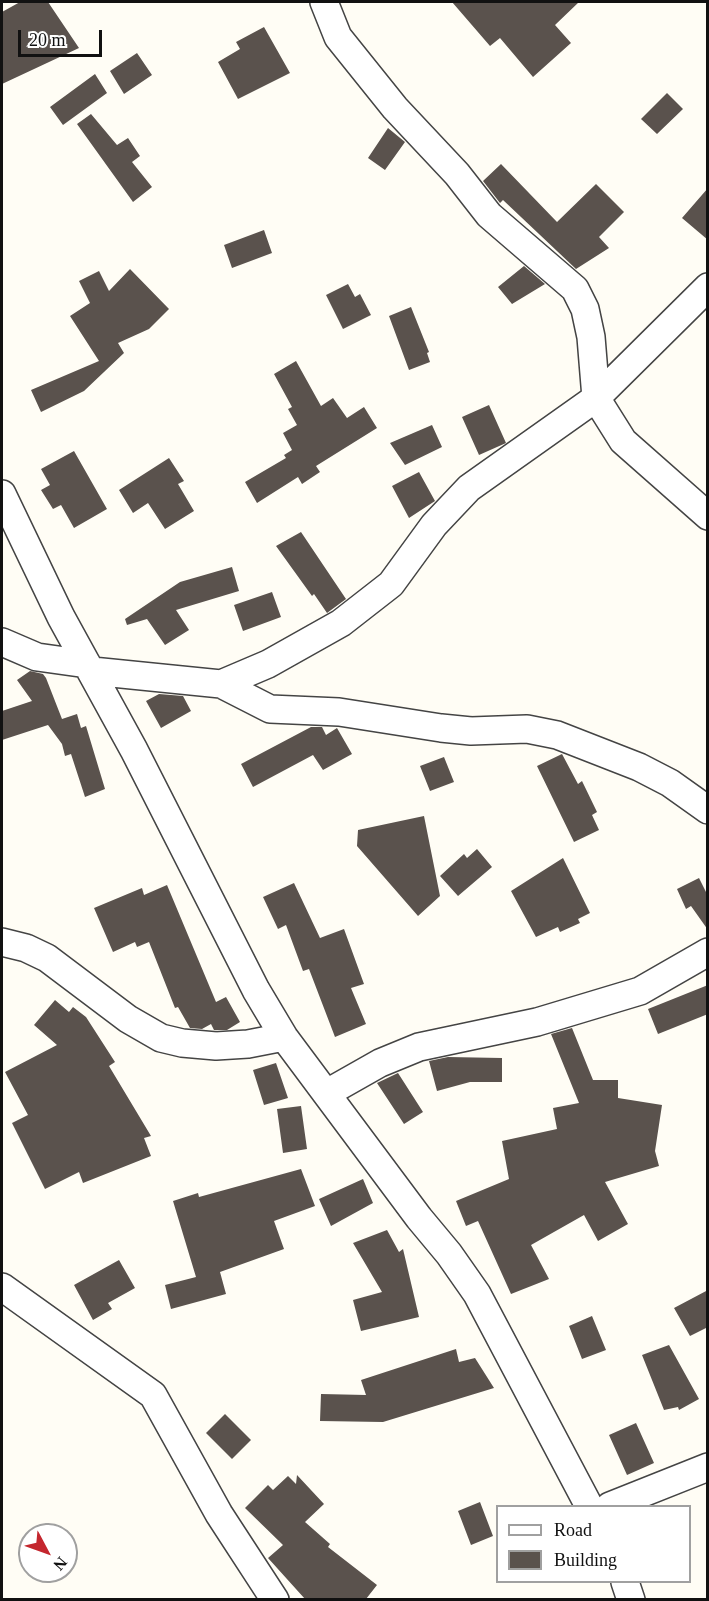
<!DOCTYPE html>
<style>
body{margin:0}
#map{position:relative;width:709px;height:1601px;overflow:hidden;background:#fffdf5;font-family:Georgia,serif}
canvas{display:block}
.frame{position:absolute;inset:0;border:3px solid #111;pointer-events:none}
.legend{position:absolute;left:496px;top:1505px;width:195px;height:78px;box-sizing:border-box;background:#fff;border:2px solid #a0a0a0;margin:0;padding:8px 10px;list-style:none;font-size:18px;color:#111}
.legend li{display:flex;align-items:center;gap:12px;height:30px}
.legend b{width:30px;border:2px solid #a0a0a0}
.north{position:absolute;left:18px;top:1523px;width:60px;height:60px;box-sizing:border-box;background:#fff;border:2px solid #a0a0a0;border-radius:50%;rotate:131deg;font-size:16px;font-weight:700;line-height:24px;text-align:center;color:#111}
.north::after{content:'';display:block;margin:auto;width:21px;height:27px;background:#c4262e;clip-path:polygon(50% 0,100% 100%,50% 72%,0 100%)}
.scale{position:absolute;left:18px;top:30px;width:84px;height:27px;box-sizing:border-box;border:3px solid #111;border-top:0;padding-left:8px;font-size:18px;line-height:21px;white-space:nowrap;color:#111;-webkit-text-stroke:4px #fff;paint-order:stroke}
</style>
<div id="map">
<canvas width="709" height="1601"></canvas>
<div class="frame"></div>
<ul class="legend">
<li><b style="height:8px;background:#fff"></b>Road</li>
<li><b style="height:16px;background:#5a524d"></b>Building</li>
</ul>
<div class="north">N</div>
<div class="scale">20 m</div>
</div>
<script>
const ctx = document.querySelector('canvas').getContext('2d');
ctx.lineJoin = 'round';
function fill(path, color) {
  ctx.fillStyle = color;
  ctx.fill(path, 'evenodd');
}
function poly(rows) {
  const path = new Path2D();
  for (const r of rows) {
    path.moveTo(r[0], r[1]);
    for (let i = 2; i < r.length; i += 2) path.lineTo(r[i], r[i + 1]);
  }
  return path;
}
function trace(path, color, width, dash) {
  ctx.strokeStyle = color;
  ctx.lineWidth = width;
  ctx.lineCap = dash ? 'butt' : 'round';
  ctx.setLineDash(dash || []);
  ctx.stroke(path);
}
fill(poly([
 [20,2,48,2,79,48,2,84,2,12],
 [452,2,579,2,555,25,571,43,533,77,500,38,490,46],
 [264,27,290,73,238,99,218,62,240,49,236,42],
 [137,53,152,75,124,94,110,71],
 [95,74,107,93,63,125,50,107],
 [667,93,683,109,657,134,641,119],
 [91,114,117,145,128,138,140,156,132,162,152,187,133,202,77,124],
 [388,128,405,142,385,170,368,158],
 [501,164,557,222,596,184,624,212,599,237,609,248,576,269,503,200,500,203,483,181],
 [708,188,708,240,682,218],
 [264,230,272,253,232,268,224,245],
 [524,266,545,284,512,304,498,287],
 [130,269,169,309,149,329,118,343,124,353,84,391,41,412,31,390,99,361,70,316,90,303,79,281,99,271,109,291],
 [348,284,355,297,360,294,371,315,343,329,326,295],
 [411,307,429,352,427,353,430,362,409,370,389,316],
 [296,361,321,406,333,398,347,418,364,407,377,428,316,466,320,472,302,484,298,477,257,503,245,482,286,458,284,455,292,450,283,433,297,425,288,409,292,407,274,374],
 [489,405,506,443,479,455,462,417],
 [432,425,442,447,405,465,390,443],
 [74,451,107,509,74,528,61,505,53,509,41,490,50,485,41,469],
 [169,458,184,481,178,484,194,511,165,529,148,503,133,513,119,490],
 [419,472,435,501,409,518,392,486],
 [301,532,346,599,327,613,314,594,312,596,276,546],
 [232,567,239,591,176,610,189,630,165,645,147,619,127,625,125,619,180,582],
 [272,592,281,617,243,631,234,605],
 [30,671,43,674,46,678,62,719,77,714,81,728,86,726,105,789,85,797,71,754,65,756,62,744,48,725,2,740,2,711,32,701,17,680],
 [159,694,183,696,191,711,161,728,146,701],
 [311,727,322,727,326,735,337,728,352,754,323,770,313,755,253,787,241,764],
 [562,754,578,784,582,781,597,812,592,815,599,830,574,842,537,766],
 [444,757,454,782,430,791,420,766],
 [424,816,440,896,418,916,357,846,358,830],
 [477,849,492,867,458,896,440,876,464,854,467,858],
 [563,858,590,913,578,919,580,923,560,932,558,927,536,937,511,891],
 [699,878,708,896,708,930,691,906,686,909,677,889],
 [294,883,320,938,344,929,364,984,351,988,366,1024,335,1037,309,969,303,971,286,925,278,929,263,897],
 [167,885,216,1002,226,997,240,1022,227,1030,214,1030,211,1024,202,1029,190,1028,178,1007,175,1008,149,942,137,947,135,942,113,952,94,908,142,888,144,895],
 [708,985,708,1014,658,1034,648,1009],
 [55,1000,69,1012,73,1007,86,1017,115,1062,109,1066,151,1136,144,1138,151,1156,83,1183,79,1172,45,1189,12,1123,28,1115,5,1072,57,1045,34,1025],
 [572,1028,593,1080,618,1080,618,1098,662,1105,655,1151,659,1166,605,1182,628,1224,598,1241,584,1215,531,1245,549,1279,511,1294,478,1221,466,1226,456,1201,509,1179,502,1141,557,1129,553,1108,579,1103,551,1034],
 [448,1057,502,1058,502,1082,470,1082,437,1091,429,1061],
 [276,1063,288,1098,264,1105,253,1070],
 [398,1073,423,1112,404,1124,377,1083],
 [301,1106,307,1149,283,1153,277,1109],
 [301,1169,315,1206,274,1221,284,1249,220,1272,226,1294,171,1309,165,1285,196,1277,173,1201,198,1193,199,1197],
 [363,1179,373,1203,331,1226,319,1199],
 [387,1230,399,1252,403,1249,419,1317,361,1331,353,1300,382,1292,353,1243],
 [119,1260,135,1288,108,1303,112,1309,93,1320,74,1285],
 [708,1290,708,1327,690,1336,674,1308],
 [592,1316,606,1350,582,1359,569,1326],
 [669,1345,699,1399,679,1410,678,1407,664,1410,642,1355],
 [456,1349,459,1362,475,1358,494,1388,383,1422,320,1421,321,1394,366,1395,361,1380],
 [225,1414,251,1440,232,1459,206,1433],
 [636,1423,654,1463,627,1475,609,1435],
 [297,1475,324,1504,305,1522,330,1544,328,1547,377,1585,366,1599,305,1599,268,1558,283,1545,245,1508,268,1485,273,1490,288,1476,296,1484],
 [480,1502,493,1536,471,1545,458,1511]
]), '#5a524d');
const street = poly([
 [324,2,338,37,395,108,457,174,489,215,575,289,585,309,591,337,596,398,623,441,708,516],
 [2,494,61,617,134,750,256,990,284,1037,419,1218,449,1254,477,1294,589,1506],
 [2,642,37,657,87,664],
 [92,671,221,684,268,664,341,623,391,584,434,525,469,488,596,398,708,287],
 [221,684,270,709,339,712,441,728,471,731,527,729,557,735,639,767,670,783,708,810],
 [2,942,26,948,47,958,128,1019,161,1038,182,1043,216,1046,248,1044,284,1037],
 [327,1093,380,1063,419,1047,537,1022,640,991,708,952],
 [2,1287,153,1395,219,1514,275,1600],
 [610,1506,708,1467],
 [625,1582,631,1600]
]);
trace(street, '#444', 30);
trace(street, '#fff', 27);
</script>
